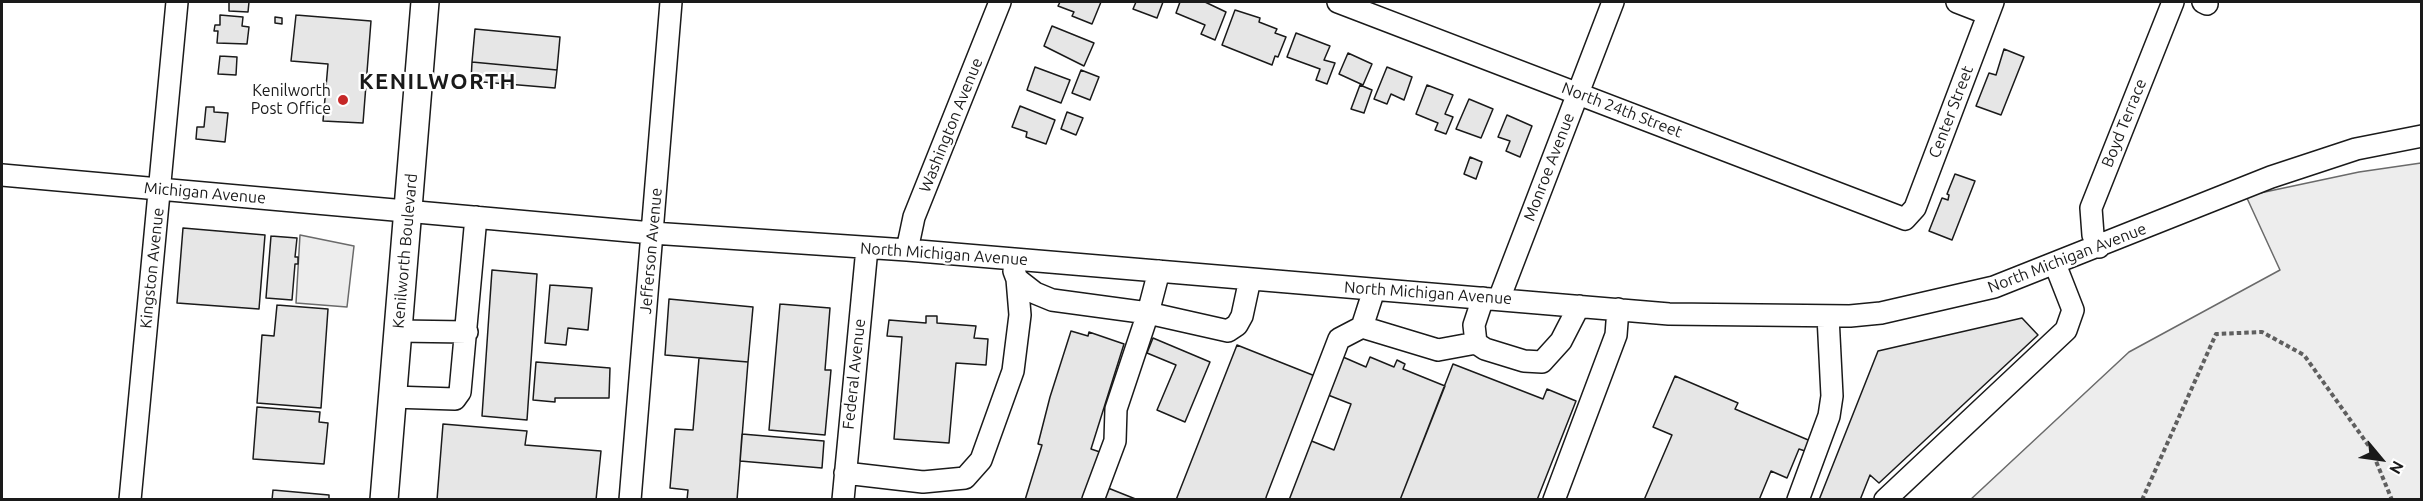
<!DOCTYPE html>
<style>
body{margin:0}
#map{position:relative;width:2423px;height:501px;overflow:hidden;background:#fff;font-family:Ubuntu,sans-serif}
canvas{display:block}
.frame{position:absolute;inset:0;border:3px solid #1a1a1a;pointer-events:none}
.north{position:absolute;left:2351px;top:429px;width:60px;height:60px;-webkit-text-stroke:4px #fff;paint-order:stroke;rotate:119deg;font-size:16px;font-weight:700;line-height:24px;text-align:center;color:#1a1a1a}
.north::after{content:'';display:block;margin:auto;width:21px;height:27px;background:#1a1a1a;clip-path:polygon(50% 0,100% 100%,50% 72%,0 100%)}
</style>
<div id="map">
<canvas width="2423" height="501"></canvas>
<div class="frame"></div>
<div class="north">N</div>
</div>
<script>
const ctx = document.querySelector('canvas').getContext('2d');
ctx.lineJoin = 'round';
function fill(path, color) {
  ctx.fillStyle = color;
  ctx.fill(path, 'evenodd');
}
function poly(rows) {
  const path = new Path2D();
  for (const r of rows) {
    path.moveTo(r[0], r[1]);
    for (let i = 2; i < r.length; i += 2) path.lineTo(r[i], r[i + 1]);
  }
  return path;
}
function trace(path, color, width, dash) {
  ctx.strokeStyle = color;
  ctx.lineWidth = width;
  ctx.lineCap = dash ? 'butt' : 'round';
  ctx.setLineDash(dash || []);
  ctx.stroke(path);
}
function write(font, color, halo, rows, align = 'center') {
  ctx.font = font + ' Ubuntu,sans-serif';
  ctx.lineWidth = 4.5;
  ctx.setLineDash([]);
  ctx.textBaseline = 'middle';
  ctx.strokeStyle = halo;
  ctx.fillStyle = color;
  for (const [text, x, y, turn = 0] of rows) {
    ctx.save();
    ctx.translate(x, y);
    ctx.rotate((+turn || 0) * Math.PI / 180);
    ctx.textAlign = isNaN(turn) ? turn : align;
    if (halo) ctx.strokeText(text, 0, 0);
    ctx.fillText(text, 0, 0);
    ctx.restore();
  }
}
const built = poly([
 [2421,163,2421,499,1970,500,2129,352,2280,270,2246,196,2359,172,2421,163],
 [300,235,354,246,347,307,296,303,300,235]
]);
fill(built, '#ededed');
trace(built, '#6a6a6a', 1.5);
const building = poly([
 [229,2,249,2,248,12,229,11,229,2],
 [1060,2,1101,2,1092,24,1072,16,1074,12,1058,6,1060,2],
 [1136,2,1163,2,1157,18,1133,9,1136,2],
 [1180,2,1205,2,1226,12,1215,40,1201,34,1205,25,1176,13,1180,2],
 [1235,10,1260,18,1259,22,1277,29,1275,33,1286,37,1278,57,1275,56,1272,65,1222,45,1235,10],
 [220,15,243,17,242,26,249,27,247,44,217,43,218,31,214,31,215,25,220,25,220,15],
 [296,15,371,21,363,123,323,121,328,64,291,61,296,15],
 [275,17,282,18,282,24,275,23,275,17],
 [1052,26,1094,43,1084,66,1044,46,1052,26],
 [475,29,560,37,557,70,472,62,475,29],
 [1296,33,1330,46,1324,60,1335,63,1327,84,1316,80,1320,69,1287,57,1296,33],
 [2004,49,2024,57,2001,115,1976,106,1989,73,1996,75,2004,49],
 [1348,53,1372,64,1363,85,1339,74,1348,53],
 [220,56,237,57,236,75,218,74,220,56],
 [472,62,557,70,555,88,471,81,472,62],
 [1035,67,1070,80,1061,103,1027,90,1035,67],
 [1387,67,1412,77,1404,100,1391,94,1387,104,1374,99,1387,67],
 [1081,70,1099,77,1090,100,1072,93,1081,70],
 [1360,85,1372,90,1364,113,1351,109,1360,85],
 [1427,85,1453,95,1445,114,1453,117,1446,134,1435,130,1438,123,1416,114,1427,85],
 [1469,99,1493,109,1481,138,1456,129,1469,99],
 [1020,106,1055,120,1046,144,1026,137,1027,132,1012,127,1020,106],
 [206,107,214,107,214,112,228,113,225,142,196,139,197,127,204,127,206,107],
 [1067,112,1083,118,1076,135,1061,129,1067,112],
 [1507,115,1532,126,1520,157,1506,151,1510,141,1498,137,1507,115],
 [1470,157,1482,162,1476,179,1464,174,1470,157],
 [1955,174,1975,181,1952,240,1929,231,1942,198,1948,200,1949,195,1947,194,1955,174],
 [183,228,265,235,259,309,177,303,183,228],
 [271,236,297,238,295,257,298,257,298,264,295,264,292,300,266,298,271,236],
 [492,270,537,274,527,420,482,416,492,270],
 [550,285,592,288,588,330,568,328,566,345,545,343,550,285],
 [669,299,753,307,748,362,665,355,669,299],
 [780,304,830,308,825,370,831,370,825,435,769,430,780,304],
 [277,305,328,309,321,408,257,403,262,335,274,336,277,305],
 [926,316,937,316,937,323,976,326,974,338,988,339,986,365,956,363,949,443,894,439,902,337,887,336,889,320,926,323,926,316],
 [2022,318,2038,335,1879,483,1870,475,1860,500,1819,500,1878,351,2022,318],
 [1071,331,1088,336,1089,332,1124,344,1091,449,1103,453,1082,500,1025,500,1042,445,1038,444,1050,397,1071,331],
 [1153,338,1210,362,1185,422,1157,410,1176,365,1147,353,1153,338],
 [1237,345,1315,376,1266,500,1176,500,1237,345],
 [1343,357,1366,367,1370,357,1394,367,1397,360,1405,364,1403,369,1445,386,1400,500,1286,500,1309,440,1334,450,1351,404,1328,395,1343,357],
 [699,358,748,362,737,500,687,500,688,490,670,488,675,429,693,430,699,358],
 [536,362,610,368,609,398,555,398,555,402,533,400,536,362],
 [1453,364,1543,399,1547,389,1576,401,1537,500,1400,500,1453,364],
 [1675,376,1738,403,1735,409,1813,442,1808,452,1799,449,1787,478,1771,471,1759,500,1644,500,1672,435,1653,427,1675,376],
 [257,407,320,412,319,422,328,423,324,464,253,459,257,407],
 [443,424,527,431,525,445,601,451,596,500,437,500,443,424],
 [742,434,824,441,822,468,740,461,742,434],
 [1108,488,1138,500,1103,500,1108,488],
 [273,490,329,495,329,500,272,500,273,490]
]);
fill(building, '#e6e6e6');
trace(building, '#1a1a1a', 1.5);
const minor = poly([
 [1338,2,1905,219,1915,208,1993,2],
 [1957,2,1988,14],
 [2203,2,2207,4],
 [2,175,652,233,907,250,1669,314,1850,316,1881,313,1994,287,2271,177,2356,149,2422,136],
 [2099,247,2093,235,2091,208,2173,2],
 [907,250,914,217,1000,2],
 [1014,271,1017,279,1035,293,1052,300,1148,313,1228,331,1237,325,1242,316,1250,279],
 [1374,290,1362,327,1438,350,1476,343],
 [1483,298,1474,325,1476,343,1485,349,1524,361,1542,362,1561,341,1579,306],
 [1499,299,1613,2],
 [398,331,467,332],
 [392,397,455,399,460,392,476,217],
 [845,473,923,482,965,478,981,460,1013,371,1020,315,1017,279],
 [130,500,177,2],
 [630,500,671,2],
 [843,500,867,248],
 [1093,500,1115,441,1116,409,1148,313,1159,271],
 [1277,500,1339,339,1362,327],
 [1554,500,1616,335,1618,309],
 [1798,500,1829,416,1832,396,1828,316],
 [1885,500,2066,330,2073,310,2055,264]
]);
const major = poly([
 [384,500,425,2]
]);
trace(minor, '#1a1a1a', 24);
trace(major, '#1a1a1a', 30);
trace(poly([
 [2142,500,2216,334,2262,332,2304,355,2371,449,2392,500]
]), '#5f5f5f', 4, [4.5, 3]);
trace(minor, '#fff', 21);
trace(major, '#fff', 27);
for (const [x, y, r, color] of [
 [343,100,6,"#c62828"]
]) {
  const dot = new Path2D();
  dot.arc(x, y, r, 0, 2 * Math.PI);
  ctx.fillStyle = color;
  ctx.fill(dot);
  trace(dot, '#fff', 2);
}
write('16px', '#1a1a1a', '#fff', [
 ["Kenilworth",331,91],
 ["Post Office",331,109]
], 'right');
write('16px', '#1a1a1a', '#fff', [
 ["North 24th Street",1622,110,21],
 ["Center Street",1951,112,-69],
 ["Boyd Terrace",2124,123,-68],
 ["Washington Avenue",951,125,-68],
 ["Monroe Avenue",1549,167,-69],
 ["Michigan Avenue",205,193,5],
 ["Kenilworth Boulevard",405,251,-85],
 ["Jefferson Avenue",651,251,-85],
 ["North Michigan Avenue",944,254,4],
 ["North Michigan Avenue",2067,258,-21],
 ["Kingston Avenue",152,268,-84],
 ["North Michigan Avenue",1428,293,4],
 ["Federal Avenue",854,374,-84]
]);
ctx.letterSpacing = '1.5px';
write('bold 22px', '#1a1a1a', '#fff', [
 ["KENILWORTH",438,82]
]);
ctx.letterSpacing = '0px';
</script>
